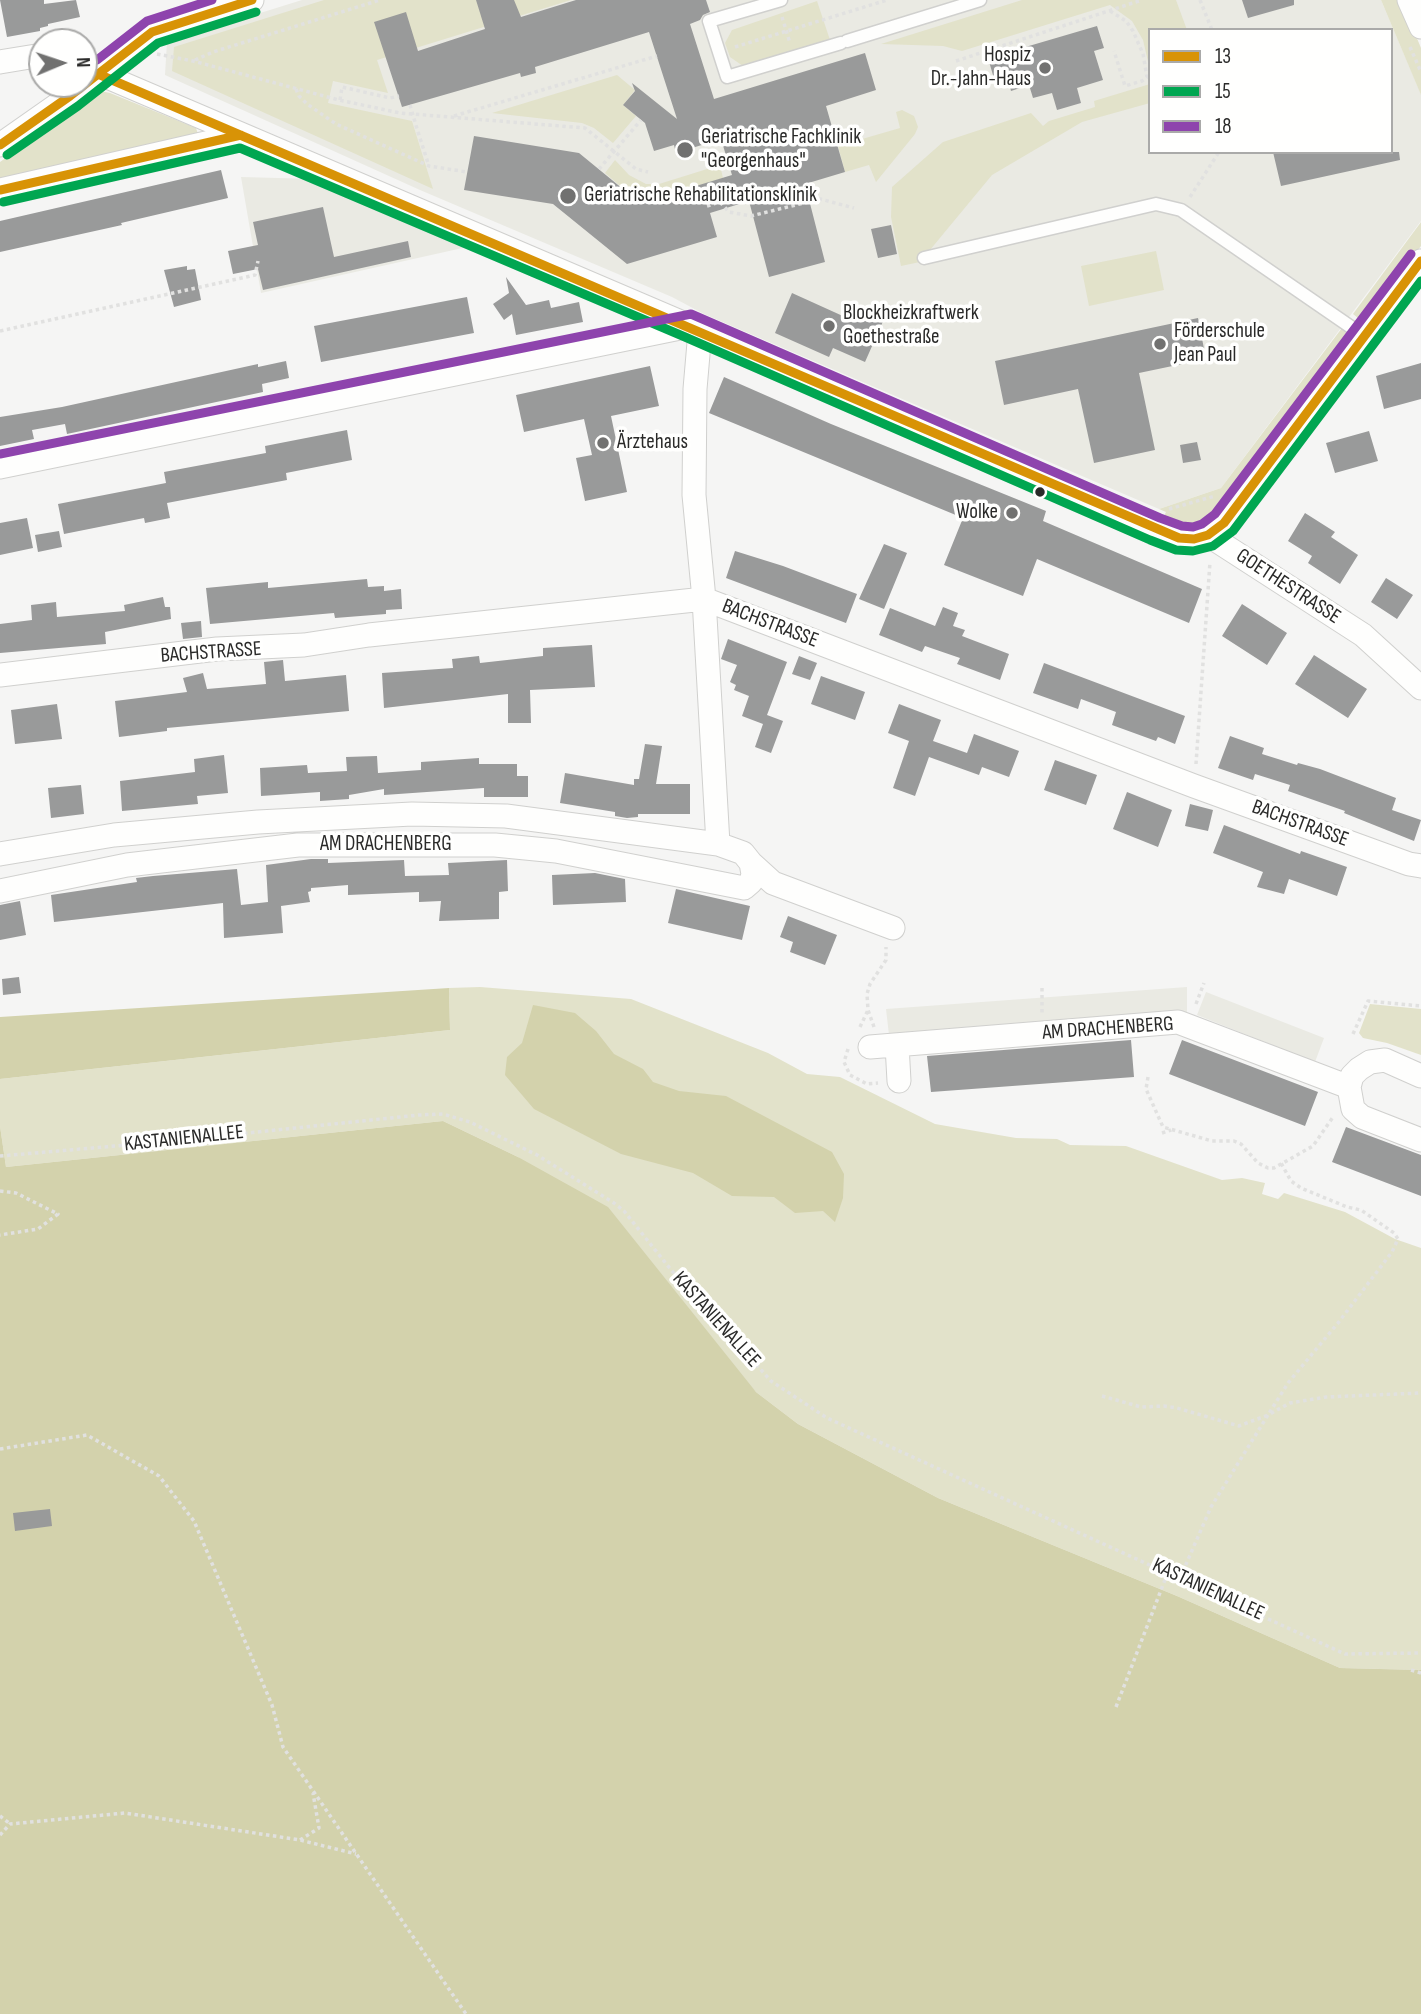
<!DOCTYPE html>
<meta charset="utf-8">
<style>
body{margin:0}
#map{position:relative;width:1421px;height:2014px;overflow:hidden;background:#f5f5f4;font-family:"Sofia Sans Condensed",sans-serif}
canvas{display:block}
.legend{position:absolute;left:1148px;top:28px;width:245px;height:126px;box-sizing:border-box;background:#fffffe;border:2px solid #aaaaa9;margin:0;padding:9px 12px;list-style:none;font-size:21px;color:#2a2a29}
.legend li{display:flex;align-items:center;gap:14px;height:35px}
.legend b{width:35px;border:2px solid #aaaaa9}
.north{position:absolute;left:28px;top:28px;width:70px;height:70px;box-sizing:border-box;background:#fffffe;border:2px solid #aaaaa9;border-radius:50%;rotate:88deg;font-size:19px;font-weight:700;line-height:28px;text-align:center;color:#2a2a29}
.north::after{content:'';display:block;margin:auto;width:24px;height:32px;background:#717170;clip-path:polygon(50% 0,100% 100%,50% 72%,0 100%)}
</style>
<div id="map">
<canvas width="1421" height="2014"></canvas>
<ul class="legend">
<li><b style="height:9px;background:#d89306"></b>13</li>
<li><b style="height:9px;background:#00a651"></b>15</li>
<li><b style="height:9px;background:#8e44ad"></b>18</li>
</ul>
<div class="north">N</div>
</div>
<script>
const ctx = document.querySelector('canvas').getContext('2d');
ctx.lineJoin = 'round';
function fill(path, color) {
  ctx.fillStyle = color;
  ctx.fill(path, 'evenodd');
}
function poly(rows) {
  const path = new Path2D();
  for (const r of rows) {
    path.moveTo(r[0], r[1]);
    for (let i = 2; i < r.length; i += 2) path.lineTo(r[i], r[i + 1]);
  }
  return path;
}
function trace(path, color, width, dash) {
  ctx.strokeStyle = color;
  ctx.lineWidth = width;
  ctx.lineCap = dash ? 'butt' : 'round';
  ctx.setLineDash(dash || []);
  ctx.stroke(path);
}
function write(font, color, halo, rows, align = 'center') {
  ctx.font = font + ' "Sofia Sans Condensed",sans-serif';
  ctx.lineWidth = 7;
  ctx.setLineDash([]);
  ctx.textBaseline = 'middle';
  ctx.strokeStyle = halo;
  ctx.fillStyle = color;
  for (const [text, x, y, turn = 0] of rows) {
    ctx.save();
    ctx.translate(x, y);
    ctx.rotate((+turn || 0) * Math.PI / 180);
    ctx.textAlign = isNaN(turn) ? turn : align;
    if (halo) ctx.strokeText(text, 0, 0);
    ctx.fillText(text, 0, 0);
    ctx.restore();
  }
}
fill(poly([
 [302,0,1381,0,1421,94,1421,221,1221,488,1159,509,704,314,672,297,420,190,165,75,167,42],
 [1150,30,1391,30,1391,152,1150,152],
 [241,177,315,179,467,247,261,293],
 [1187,987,1187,1013,889,1035,886,1009],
 [1206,992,1324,1038,1315,1062,1197,1015]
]), '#eaeae3');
fill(poly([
 [324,0,571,0,377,60,388,93,333,81,328,103,412,121,433,189,172,71,174,47],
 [1022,0,1176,0,1187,30,1150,30,1150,70,1143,40,1132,21,1110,5,962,51,943,46,881,44],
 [1381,0,1401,0,1421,48,1421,95],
 [817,1,830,40,743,66,730,57,725,43,732,30],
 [617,75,635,90,623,105,636,116,613,143,594,128,582,123,492,113],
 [1150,84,1150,103,1082,122,992,175,920,262,901,266,891,217,892,187,943,142,1031,113,1043,126,1049,121,1095,107,1094,101],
 [100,91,110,93,196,128,198,134,0,181,0,162],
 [902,110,914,116,918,127,915,134,876,182,869,165,845,172,838,146,900,128,896,112],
 [615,160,629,175,646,184,659,184,720,165,723,178,640,203,605,173],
 [1421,222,1421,246,1363,322,1353,314],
 [1156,251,1164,290,1089,306,1081,266],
 [1342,328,1353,337,1217,513,1201,522,1187,525,1173,523,1163,518,1166,512,1159,509,1221,488],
 [480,987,631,999,768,1053,807,1074,840,1077,935,1124,1016,1138,1057,1139,1070,1145,1126,1146,1222,1180,1242,1178,1265,1183,1262,1194,1278,1199,1284,1193,1345,1212,1395,1239,1421,1248,1421,1670,1340,1668,1177,1596,938,1498,798,1424,756,1392,518,1157,443,1121,6,1167,0,1126,0,1079,450,1030,449,988],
 [1370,1004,1421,1009,1421,1055,1387,1043,1363,1038,1359,1033]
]), '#e2e2ca');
fill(poly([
 [449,988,450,1030,0,1079,0,1017],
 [533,1005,575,1013,596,1031,614,1054,643,1069,653,1082,679,1091,726,1096,832,1152,844,1174,843,1198,835,1222,823,1211,795,1213,774,1197,732,1196,693,1173,621,1154,534,1109,505,1075,507,1057,522,1043],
 [443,1121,518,1157,608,1207,756,1392,798,1424,938,1498,1177,1596,1340,1668,1421,1670,1421,2014,0,2014,0,1126,6,1167]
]), '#d3d2ac');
fill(poly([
 [0,0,44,0,44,4,76,0,80,17,48,24,48,26,40,28,40,31,7,37],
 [476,0,514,0,521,17,576,0,706,0,710,12,703,15,700,20,690,24,714,99,865,53,876,90,826,106,845,172,805,184,825,262,769,277,749,201,710,213,717,237,627,264,553,204,464,190,474,136,579,153,640,203,732,175,721,139,676,153,674,145,654,151,645,123,623,105,635,91,632,83,677,119,649,32,535,67,536,73,521,77,520,73,402,107,374,22,406,12,418,51,485,29],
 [1242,0,1294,0,1294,5,1248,18],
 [1097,26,1104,48,1094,51,1103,80,1077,88,1081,103,1057,110,1052,93,1033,98,1029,85,1011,91,1008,79,995,82,988,58],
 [1273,152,1399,152,1400,160,1281,186],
 [221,170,228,198,121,223,122,225,0,252,0,221],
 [323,207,334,257,408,241,411,257,263,290,258,269,233,274,228,251,258,245,253,222],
 [891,225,897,254,878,258,871,229],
 [187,266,187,270,195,269,201,300,174,307,164,270],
 [506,277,526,305,549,300,551,308,579,302,583,322,516,335,512,314,504,320,493,304,509,293],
 [792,293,845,317,851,304,884,319,865,362,833,348,829,357,775,333],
 [467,297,474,333,321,362,314,326],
 [1198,318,1206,359,1139,373,1155,450,1094,463,1078,389,1004,405,995,361],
 [286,361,289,378,262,384,263,392,67,434,65,424,32,430,34,439,0,446,0,417,62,407,258,364,258,367],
 [1421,363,1421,399,1384,409,1376,376],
 [650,366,659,406,611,416,627,492,585,501,576,458,592,455,584,419,524,432,516,395],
 [724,377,831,424,1046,511,1043,521,1202,589,1189,623,1037,559,1023,596,944,565,963,518,709,413],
 [347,430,352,460,286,473,287,480,167,503,170,518,145,523,144,518,64,534,58,504,166,483,164,472,266,453,265,446],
 [1369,431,1378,461,1335,473,1326,443],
 [1197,442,1201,460,1183,463,1180,445],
 [1305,513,1335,532,1331,537,1358,555,1340,584,1308,563,1312,556,1288,541],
 [27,518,33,548,0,555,0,523],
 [59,531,62,547,38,552,35,535],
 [884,544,907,553,884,609,859,599],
 [735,551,783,566,857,594,846,623,726,578],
 [1386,578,1413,595,1397,619,1371,602],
 [367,579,368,587,384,586,384,591,401,589,402,609,386,610,386,614,335,618,334,613,210,624,206,588,268,582,268,588],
 [163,597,165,607,170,607,171,619,105,632,106,644,0,653,0,624,32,620,31,605,56,602,57,617,125,611,124,605],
 [1242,604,1287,633,1267,665,1222,636],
 [943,607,958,613,953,626,965,630,962,636,1009,654,1000,680,957,664,960,658,925,646,922,652,879,635,890,608,935,626],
 [201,621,202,637,183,639,181,623],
 [728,639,787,662,767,715,783,721,771,753,755,747,763,724,742,716,749,696,734,690,736,685,730,682,737,665,721,659],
 [592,645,595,687,530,690,531,723,508,723,508,694,384,708,382,673,453,668,452,659,479,656,480,663,543,656,543,648],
 [1314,655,1367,689,1348,718,1295,684],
 [799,656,817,663,810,680,792,674],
 [283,660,285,681,346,675,349,711,167,728,167,731,119,737,115,701,187,692,183,678,203,673,207,689,266,684,264,662],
 [1044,663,1185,716,1175,744,1158,737,1156,741,1112,725,1116,712,1081,699,1078,709,1033,693],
 [821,676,865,692,855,720,811,704],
 [57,704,62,739,15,744,11,710],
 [899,704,941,720,933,741,967,753,974,734,1019,751,1009,777,982,767,979,775,929,757,915,796,893,788,909,741,888,733],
 [1230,736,1264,748,1262,754,1297,765,1298,763,1320,769,1396,798,1392,810,1421,820,1414,841,1344,813,1345,811,1288,791,1290,785,1255,774,1253,780,1218,768],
 [645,744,662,746,656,784,690,784,690,814,638,814,638,817,627,818,615,816,615,812,560,803,565,773,634,785,634,779,639,779],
 [224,755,228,793,197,796,198,804,122,811,120,781,195,772,194,759],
 [377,756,378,773,421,770,421,762,479,758,479,764,517,764,517,776,528,776,528,797,484,797,484,788,384,795,384,789,349,795,349,799,320,801,320,792,261,796,260,768,307,765,308,773,347,771,346,757],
 [1055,760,1097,775,1086,805,1044,790],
 [81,785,84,814,51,818,48,788],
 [1127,792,1172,810,1158,847,1113,829],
 [1190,804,1213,810,1208,831,1185,826],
 [1224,825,1300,854,1301,851,1347,867,1337,896,1289,879,1284,894,1257,887,1263,872,1213,853],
 [311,859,328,859,328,863,404,860,405,876,449,875,448,863,507,860,508,891,499,892,499,919,439,921,441,901,419,902,419,892,348,895,348,885,311,888,311,891,308,892,310,902,281,906,283,933,224,938,223,903,54,922,51,895,137,882,136,878,153,876,237,869,241,905,268,902,266,865],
 [595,873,625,879,626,902,553,905,552,875],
 [676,889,750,906,742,940,668,923],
 [20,901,26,935,0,940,0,905],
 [788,916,837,935,825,965,790,952,793,942,780,937],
 [19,977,21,993,3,995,2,979],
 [1131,1040,1134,1077,931,1092,927,1056],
 [1182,1040,1318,1092,1305,1126,1169,1074],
 [1346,1127,1421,1155,1421,1196,1332,1162],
 [50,1509,52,1526,15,1531,13,1513]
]), '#999a9a');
const service = poly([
 [781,0,709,21,727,77,841,43],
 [847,41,980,0],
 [924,258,1156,204,1181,210,1364,336]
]);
const minor = poly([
 [1409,0,1421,27],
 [0,62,42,55],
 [84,67,690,326,951,442,1179,538,1194,539,1208,535,1224,523,1421,261],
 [0,145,70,96,152,32,252,0],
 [0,190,241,135],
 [0,467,690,326],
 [1208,535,1363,635,1421,688],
 [0,675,217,649,304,645,369,635,704,599,1194,786,1409,864,1421,866],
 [718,844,743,853,751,863,773,883,893,928],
 [0,854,114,835,258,822,412,814,506,816,718,844,704,599,694,495,695,389,700,331],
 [0,891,127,865,298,845,495,845,556,851,744,888,751,882,753,874,751,863],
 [897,1045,899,1081],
 [870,1047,1178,1022,1349,1087,1352,1076,1359,1069,1370,1062,1385,1060,1421,1076],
 [1349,1087,1353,1109,1362,1117,1421,1140]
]);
trace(service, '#d0d0ce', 15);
trace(minor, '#d0d0ce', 25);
trace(poly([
 [1200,0,1212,30],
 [1110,11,1126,21,1133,31,1143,54,1147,77,1142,81,1125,86,1114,51],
 [782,17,790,43],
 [735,47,887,0],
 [1410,47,1421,72],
 [157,54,193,61,339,100,400,113,585,128,636,169,648,172],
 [195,60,213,52,380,0],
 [956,61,1142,0],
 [296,89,299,96,307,104,336,124,429,166,467,172],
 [340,100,342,87,390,98,399,96],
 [454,116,657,56],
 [418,132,429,166],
 [1190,197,1219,152],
 [707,206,720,202,729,212,751,216,820,199,854,208],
 [0,331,255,275,258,261],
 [1169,509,1215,496],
 [1196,764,1210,562],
 [1042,988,1042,1013],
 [1196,1004,1204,983],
 [860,1027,868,1010],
 [874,1027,868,1010,867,994,870,984,886,960,886,947],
 [1353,1034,1368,1001,1421,1006],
 [848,1049,844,1062,850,1075,867,1084,878,1083],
 [1148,1077,1146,1089,1163,1127,1212,1141,1234,1141,1241,1144,1258,1163,1268,1168,1274,1168,1313,1146,1333,1117],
 [1162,1133,1171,1130],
 [0,1156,162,1142,419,1115,443,1114,470,1122,537,1155,614,1203,624,1211,672,1271,771,1381,827,1418,1345,1654,1421,1653],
 [0,1191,16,1193,58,1214,38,1229,0,1235],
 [1102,1396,1141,1407,1164,1406,1177,1408,1239,1426,1268,1415,1288,1383,1338,1323,1392,1252,1398,1239,1394,1233,1361,1210,1347,1207,1301,1188,1291,1181,1281,1163],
 [0,1449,87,1435,159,1476,194,1521,272,1705,283,1747,466,2014],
 [1180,1578,1211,1507,1268,1415,1290,1403,1326,1397,1421,1393],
 [1411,1670,1421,1673],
 [1116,1707,1168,1572],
 [0,1816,9,1823],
 [0,1835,10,1824,125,1813,300,1840,356,1854],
 [300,1840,319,1828,313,1793]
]), '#e1e1e0', 3.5, [3.5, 3.5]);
trace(service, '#fefefd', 12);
trace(minor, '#fefefd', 23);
trace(poly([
 [410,105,418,132],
 [599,169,641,120]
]), '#e1e1e0', 3.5, [3.5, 3.5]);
trace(poly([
 [98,74,1179,538,1194,539,1208,535,1224,523,1421,261],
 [0,145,70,96,152,32,252,0],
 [0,190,241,135]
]), '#d89306', 9);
trace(poly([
 [7,155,78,106,158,43,256,12],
 [3,202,240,148,685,337,1150,540,1176,550,1193,551,1213,546,1233,531,1421,281]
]), '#00a651', 9);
trace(poly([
 [89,56,97,60,147,21,212,0],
 [0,454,691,314,1160,518,1182,526,1193,527,1202,524,1215,514,1411,254]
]), '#8e44ad', 9);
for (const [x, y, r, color] of [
 [1045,68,7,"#717170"],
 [685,150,9,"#717170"],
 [568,196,9,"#717170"],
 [829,326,7,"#717170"],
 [1160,344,7,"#717170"],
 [603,443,7,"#717170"],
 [1040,492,6,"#2a2a29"],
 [1012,513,7,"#717170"]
]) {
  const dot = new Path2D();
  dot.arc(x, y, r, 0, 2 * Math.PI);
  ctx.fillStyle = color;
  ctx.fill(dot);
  trace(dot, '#fffffe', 2.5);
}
write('21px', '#2a2a29', '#fffffe', [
 ["Hospiz",1031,56,"right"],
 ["Dr.-Jahn-Haus",1031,80,"right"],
 ["Geriatrische Fachklinik",701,138],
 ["\"Georgenhaus\"",701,162],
 ["Geriatrische Rehabilitationsklinik",584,196],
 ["Blockheizkraftwerk",843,314],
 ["Goethestraße",843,338],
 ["Förderschule",1174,332],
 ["Jean Paul",1174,356],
 ["Ärztehaus",617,443],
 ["Wolke",998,513,"right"]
], 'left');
write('21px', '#2a2a29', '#fffffe', [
 ["GOETHESTRASSE",1288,587,33],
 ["BACHSTRASSE",770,624,21],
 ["BACHSTRASSE",211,653,-4],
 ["BACHSTRASSE",1300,824,20],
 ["AM DRACHENBERG",386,845],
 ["AM DRACHENBERG",1108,1029,-4],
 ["KASTANIENALLEE",184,1139,-6],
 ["KASTANIENALLEE",716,1320,48],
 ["KASTANIENALLEE",1208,1590,25]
]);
</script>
